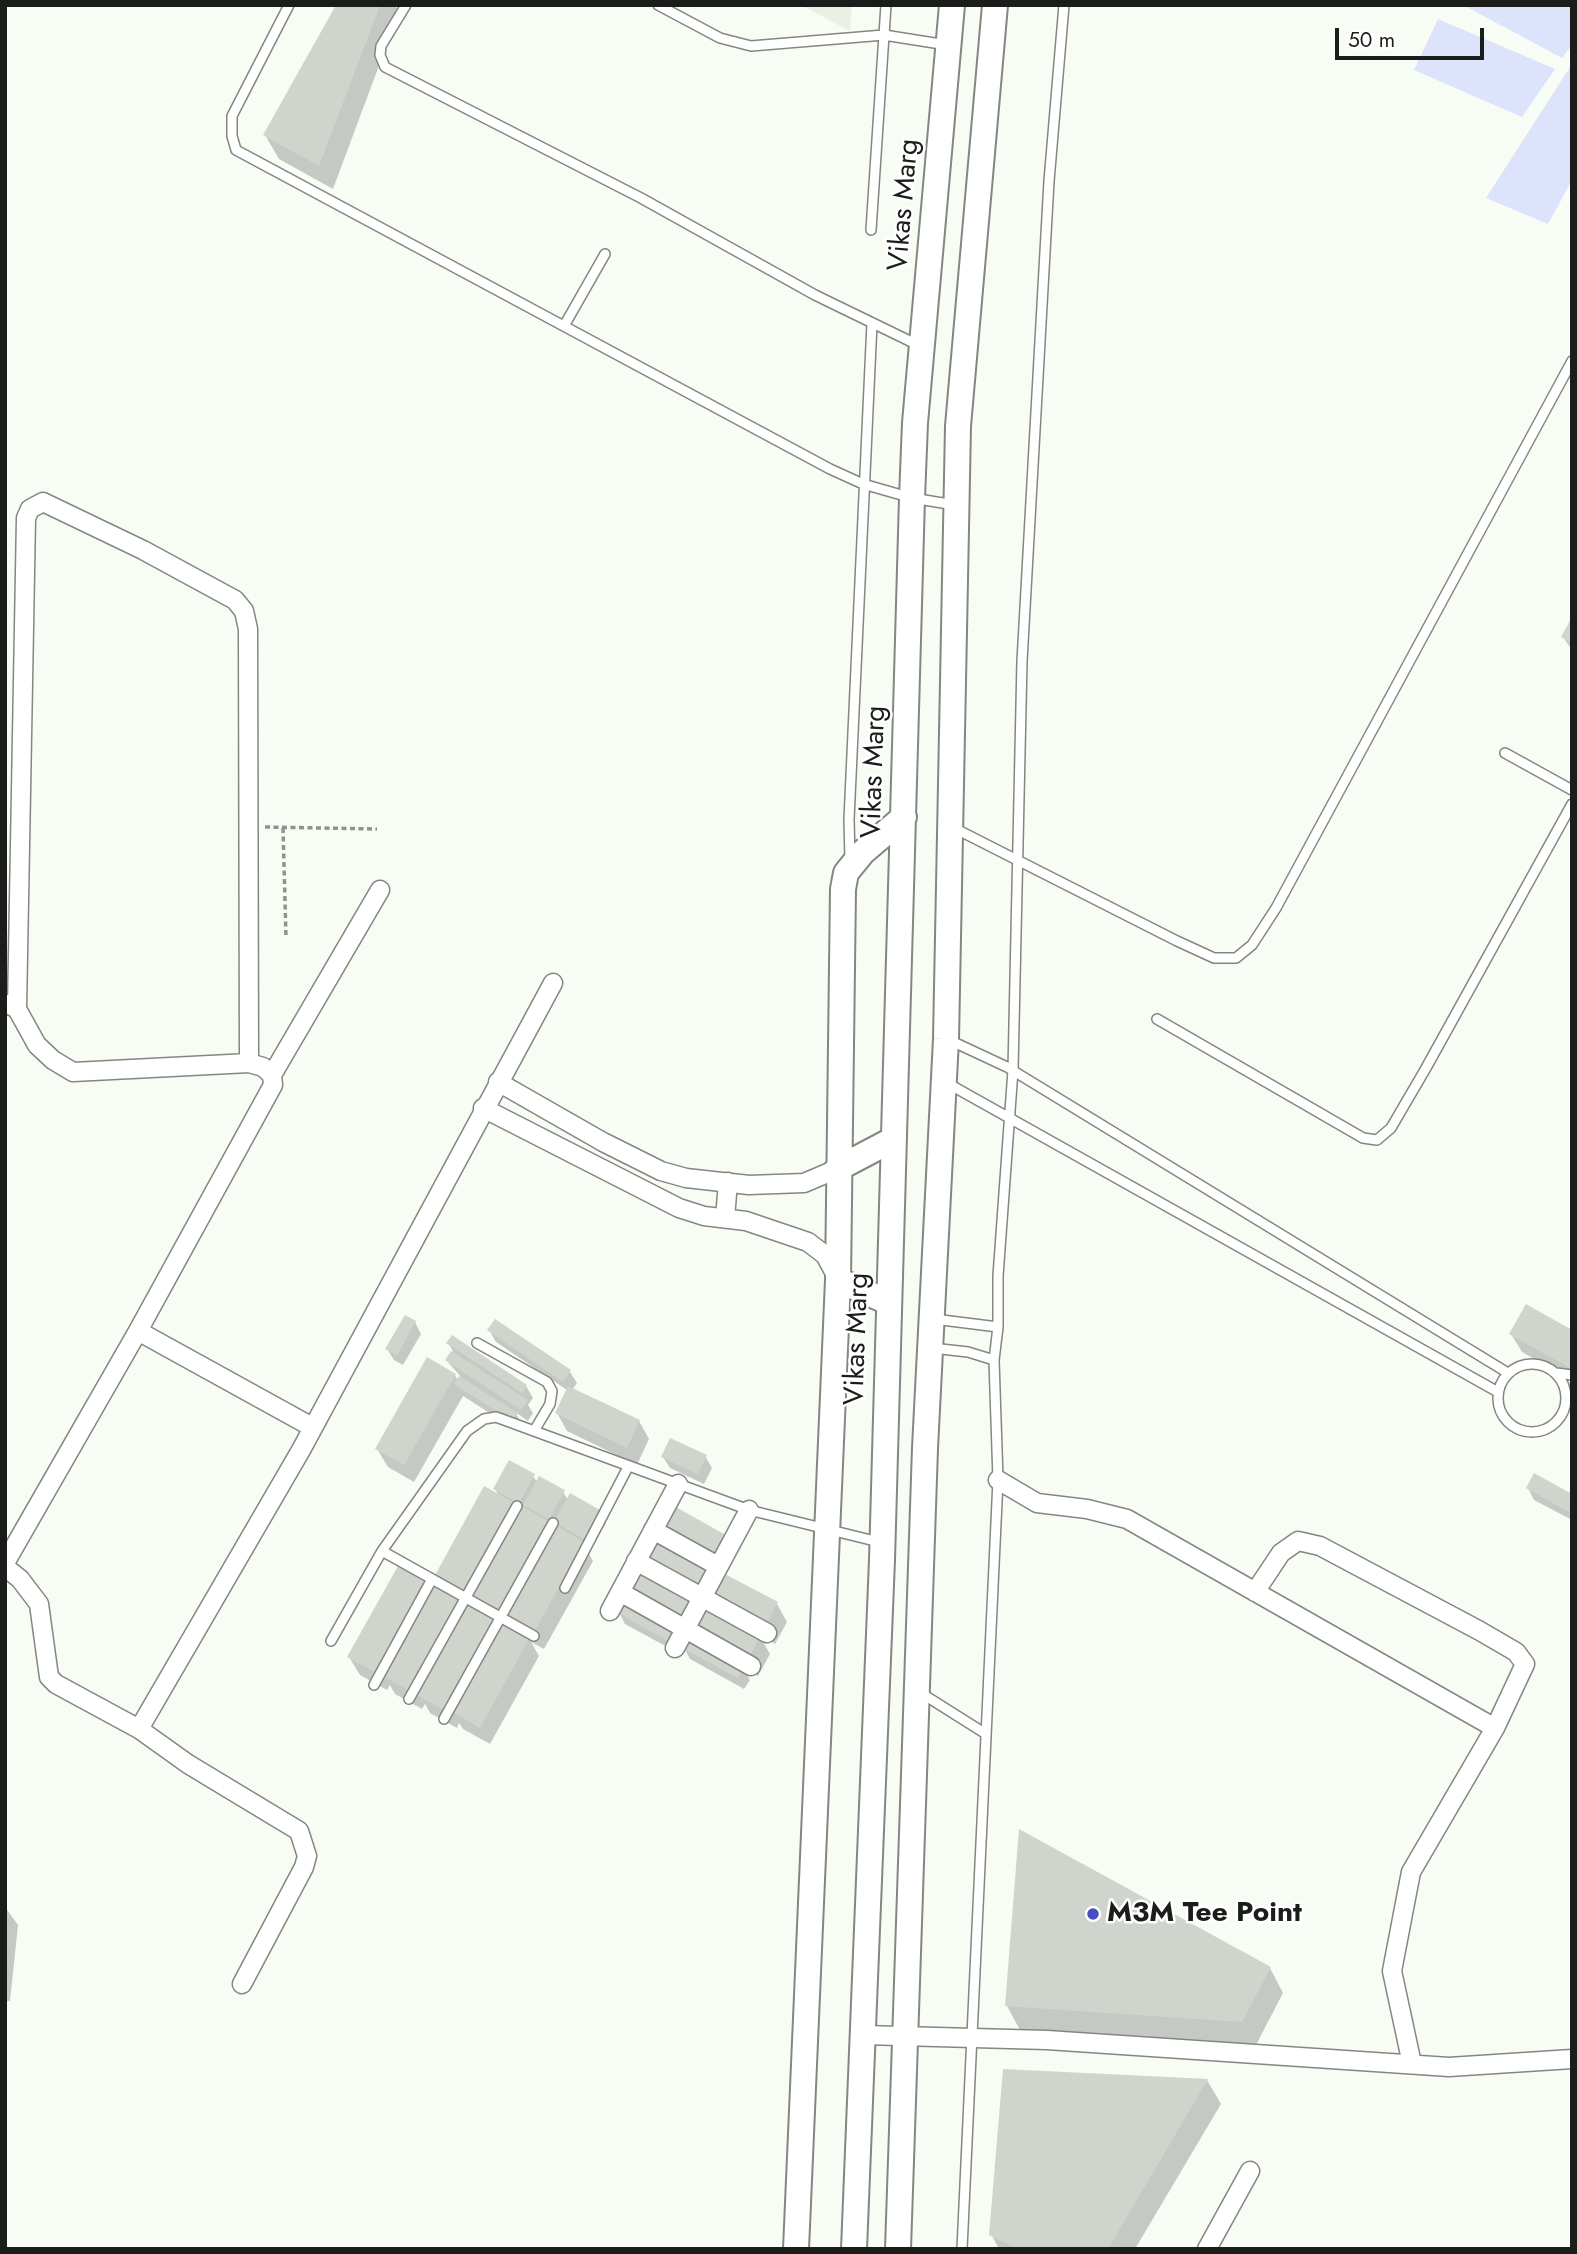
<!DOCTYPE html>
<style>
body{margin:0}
#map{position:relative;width:1577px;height:2254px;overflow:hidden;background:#f7fcf4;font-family:Jost,sans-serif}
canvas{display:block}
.frame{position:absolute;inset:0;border:7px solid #1b1d1b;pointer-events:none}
.scale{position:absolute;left:1335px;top:28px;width:149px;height:32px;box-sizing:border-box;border:4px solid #1b1d1b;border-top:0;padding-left:9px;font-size:21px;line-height:24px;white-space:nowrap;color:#1b1d1b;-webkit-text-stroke:5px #fff;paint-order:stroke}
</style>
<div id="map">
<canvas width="1577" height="2254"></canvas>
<div class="frame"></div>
<div class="scale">50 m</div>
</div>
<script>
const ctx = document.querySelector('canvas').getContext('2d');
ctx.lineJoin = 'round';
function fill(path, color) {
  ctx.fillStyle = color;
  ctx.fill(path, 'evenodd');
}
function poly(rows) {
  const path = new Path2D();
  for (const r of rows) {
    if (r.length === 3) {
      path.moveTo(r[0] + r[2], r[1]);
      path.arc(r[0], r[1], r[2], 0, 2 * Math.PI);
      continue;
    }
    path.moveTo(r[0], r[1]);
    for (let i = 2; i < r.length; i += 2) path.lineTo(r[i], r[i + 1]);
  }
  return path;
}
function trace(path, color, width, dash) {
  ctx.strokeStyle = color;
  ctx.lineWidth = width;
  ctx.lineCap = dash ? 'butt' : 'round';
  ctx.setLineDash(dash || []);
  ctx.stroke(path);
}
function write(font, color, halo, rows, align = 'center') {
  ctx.font = font + ' Jost,sans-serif';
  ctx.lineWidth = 5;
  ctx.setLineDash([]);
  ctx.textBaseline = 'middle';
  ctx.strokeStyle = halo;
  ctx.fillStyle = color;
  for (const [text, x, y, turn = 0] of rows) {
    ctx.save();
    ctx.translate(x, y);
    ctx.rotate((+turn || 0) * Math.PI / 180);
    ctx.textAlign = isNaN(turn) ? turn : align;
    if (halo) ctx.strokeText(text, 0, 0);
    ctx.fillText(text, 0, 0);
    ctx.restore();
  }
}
fill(poly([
 [801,5,852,5,850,31]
]), '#e8f1e3');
fill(poly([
 [1463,5,1572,5,1572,45,1562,58],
 [1438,19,1555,69,1522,117,1414,70],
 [1572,64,1572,180,1548,224,1486,198]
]), '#dde3fb');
fill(poly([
 [338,5,395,5,399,12,333,189,279,159,265,135],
 [1572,620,1572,650,1563,637],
 [415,1322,421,1334,403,1365,394,1360,387,1349],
 [489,1330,570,1372,577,1383,572,1390,639,1421,649,1439,637,1465,567,1431,557,1413,567,1390,496,1342],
 [1572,1332,1572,1380,1522,1352,1511,1334],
 [448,1343,526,1386,533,1398,528,1405,533,1413,528,1421,515,1412,523,1426,519,1432,463,1396,414,1482,388,1467,377,1449,455,1375,458,1381,461,1377,447,1361,453,1351],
 [705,1456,712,1468,704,1484,670,1468,663,1457],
 [533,1476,537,1482,563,1492,568,1500,599,1511,606,1523,591,1549,584,1545,593,1561,544,1649,531,1642,539,1656,490,1744,463,1729,459,1723,457,1728,430,1713,425,1704,422,1709,395,1694,390,1685,387,1690,360,1675,349,1657,446,1595,436,1577,499,1496,495,1489],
 [1535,1476,1572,1496,1572,1520,1534,1500,1528,1488],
 [777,1604,787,1622,775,1644,759,1635,770,1654,758,1676,742,1667,750,1680,744,1689,690,1659,684,1648,680,1654,625,1624,619,1612],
 [5,1907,18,1925,10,2001,5,2001],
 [1270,1968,1283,1993,1256,2045,1020,2030,1007,2006],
 [1207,2080,1221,2104,1135,2249,999,2249,991,2234]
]), '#0003');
fill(poly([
 [336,5,380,5,319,166,263,135],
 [1572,617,1572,641,1571,643,1561,637],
 [1526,1304,1572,1330,1572,1369,1509,1334],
 [405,1315,416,1321,397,1355,385,1349],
 [495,1319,571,1370,563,1382,487,1330],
 [452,1335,527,1385,522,1393,446,1343],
 [451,1351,528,1400,521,1410,445,1360],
 [427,1357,456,1374,404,1465,375,1449],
 [459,1376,518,1413,512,1421,454,1384],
 [568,1386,640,1420,627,1448,555,1413],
 [670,1438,707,1455,698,1474,661,1457],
 [509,1460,535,1474,519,1503,493,1489],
 [1534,1473,1572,1494,1569,1512,1526,1488],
 [539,1476,565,1490,549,1519,523,1505],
 [484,1486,513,1502,463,1593,434,1577],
 [570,1493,600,1510,584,1539,554,1522],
 [521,1506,550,1522,499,1613,470,1597],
 [674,1506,731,1538,719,1561,661,1528],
 [555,1525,584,1542,534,1632,504,1616],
 [657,1538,714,1570,701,1592,644,1560],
 [398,1566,427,1583,377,1673,347,1657],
 [640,1569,698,1601,686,1623,628,1591],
 [721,1572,778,1602,765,1627,708,1596],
 [433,1586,462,1602,412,1692,383,1676],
 [623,1600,680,1632,673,1644,617,1612],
 [704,1603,761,1635,748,1659,691,1628],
 [468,1604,497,1620,446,1711,417,1695],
 [501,1621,530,1637,480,1728,451,1711],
 [688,1635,744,1667,738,1678,681,1647],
 [1019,1829,1271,1967,1242,2022,1005,2006],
 [1003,2069,1208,2079,1108,2249,1017,2249,989,2235]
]), '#cfd4cd');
const lane = poly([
 [289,5,232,116,232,136,236,150,830,469,863,484,912,498,955,505],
 [406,5,381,46,380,55,385,67,641,198,815,295,920,346],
 [658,5,720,38,751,46,884,35,947,45],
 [871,230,886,5],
 [564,326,605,254],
 [1505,753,1572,790],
 [952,827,1177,941,1214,958,1236,958,1252,945,1276,908,1572,361],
 [850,860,849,819,872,323],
 [1157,1019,1363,1138,1377,1140,1391,1128,1426,1068,1572,804],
 [947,1039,1007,1067,1508,1373],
 [947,1083,1498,1392],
 [934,1319,998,1327,998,1276,1013,1070,1022,661,1049,181,1064,5],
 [477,1343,547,1382,552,1391,550,1404,534,1431],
 [932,1348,968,1352,994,1360,998,1480,962,2249],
 [994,1360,998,1327],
 [1532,1398,34],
 [1556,1373,1572,1375],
 [382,1551,534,1636],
 [565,1588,628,1467],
 [331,1641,382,1551,467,1431,484,1419,496,1417,749,1510,879,1542],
 [374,1685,432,1579],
 [921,1693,986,1734],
 [409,1699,517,1506],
 [444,1719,553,1523]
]);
const street = poly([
 [17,1009,26,518,30,509,43,502,143,550,235,600,244,611,248,629,249,1063],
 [272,1075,380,890],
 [498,1082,603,1142,661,1171,686,1178,749,1185,804,1183,837,1169],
 [483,1108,679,1208,704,1216,746,1221,808,1242,825,1255,838,1279],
 [725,1218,728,1182],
 [138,1331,312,1427],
 [998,1480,1037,1503,1087,1509,1127,1519,1495,1728,1411,1872,1392,1971,1412,2064],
 [653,1530,718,1566],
 [636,1561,767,1633],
 [5,1563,138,1331,273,1085,272,1075,263,1067,249,1063,73,1072,53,1060,37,1045,17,1009,8,1004],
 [5,1567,20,1579,39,1604,49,1677,56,1684,139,1729,188,1764,299,1831,307,1856,304,1867,242,1984],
 [620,1592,751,1666],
 [1255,1592,1281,1553,1298,1541,1320,1546,1480,1631,1516,1652,1525,1664,1495,1728],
 [610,1611,678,1484],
 [675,1648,749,1510],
 [139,1729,301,1450,553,983],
 [863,2035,1047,2040,1449,2067,1572,2059],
 [1207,2249,1250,2171]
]);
const secondary = poly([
 [837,1169,892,1140],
 [838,1280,888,1302],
 [796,2249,838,1280,843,889,846,873,863,852,904,817],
 [854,2249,882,1560,912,498,915,423,952,5],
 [898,2249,925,1448,946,1039,958,426,995,5]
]);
trace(lane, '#838781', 12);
trace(street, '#838781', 21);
trace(secondary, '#838781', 28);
trace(poly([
 [265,827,377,829],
 [283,828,286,937]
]), '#8f938e', 3.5, [5, 3.5]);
trace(lane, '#fff', 9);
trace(street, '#fff', 18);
trace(secondary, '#fff', 24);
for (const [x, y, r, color] of [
 [1093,1914,7,"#464ec3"]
]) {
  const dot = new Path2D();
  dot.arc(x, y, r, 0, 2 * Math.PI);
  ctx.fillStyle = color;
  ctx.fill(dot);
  trace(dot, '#fff', 2.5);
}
write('28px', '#1b1d1b', '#fff', [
 ["Vikas Marg",905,205,-85],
 ["Vikas Marg",875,772,-88],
 ["Vikas Marg",858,1339,-88]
]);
write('bold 28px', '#1b1d1b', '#fff', [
 ["M3M Tee Point",1107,1914]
], 'left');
</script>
